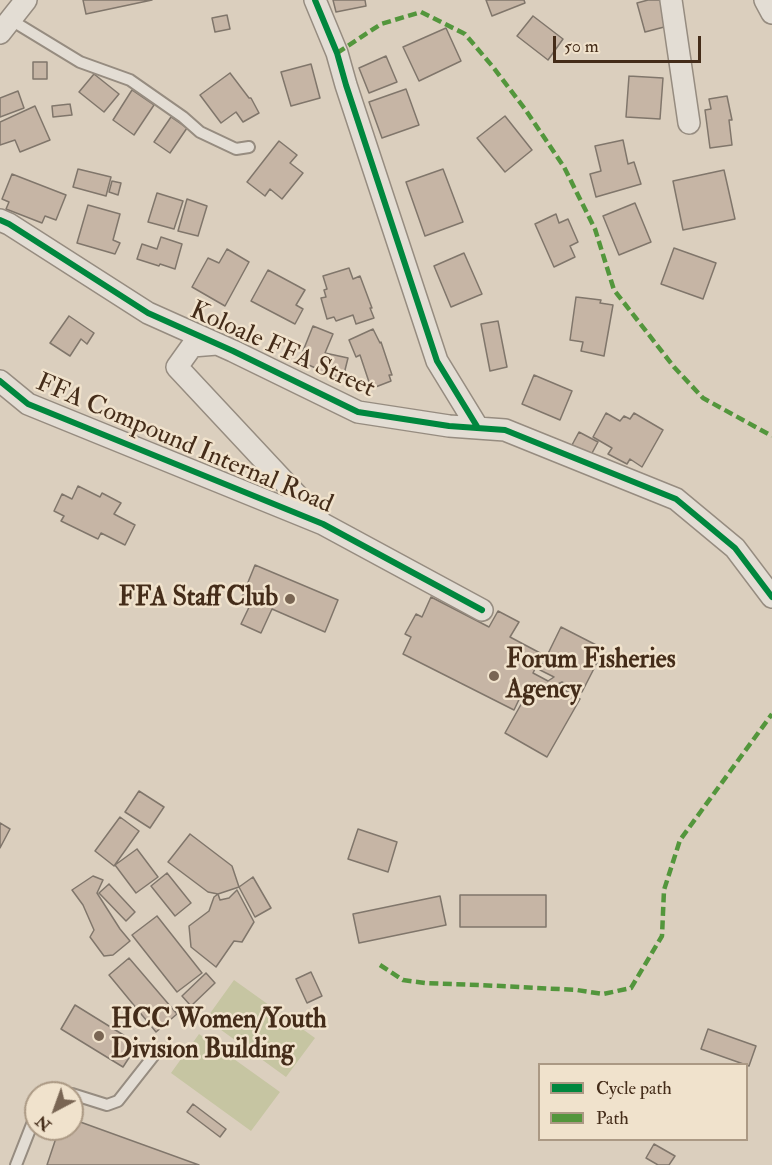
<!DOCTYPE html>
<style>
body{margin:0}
#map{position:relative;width:772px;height:1165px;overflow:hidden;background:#dbcfbe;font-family:"IM FELL Double Pica",serif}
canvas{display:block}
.legend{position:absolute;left:538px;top:1063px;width:210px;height:78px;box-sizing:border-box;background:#f0e2cc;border:2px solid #ab9984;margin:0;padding:8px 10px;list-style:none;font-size:18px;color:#442c19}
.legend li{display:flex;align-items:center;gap:12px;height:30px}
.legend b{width:30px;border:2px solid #ab9984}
.north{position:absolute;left:24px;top:1081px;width:60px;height:60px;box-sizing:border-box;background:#f0e2cc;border:2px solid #ab9984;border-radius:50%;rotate:221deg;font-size:16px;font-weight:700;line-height:24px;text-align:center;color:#442c19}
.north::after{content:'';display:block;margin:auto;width:21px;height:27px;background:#796553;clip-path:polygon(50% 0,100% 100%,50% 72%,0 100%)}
.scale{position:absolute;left:553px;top:36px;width:148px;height:27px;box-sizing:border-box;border:3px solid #442c19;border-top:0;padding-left:8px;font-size:18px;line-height:21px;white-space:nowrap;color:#442c19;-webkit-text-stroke:4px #f0e2cc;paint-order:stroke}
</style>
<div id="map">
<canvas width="772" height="1165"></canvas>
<ul class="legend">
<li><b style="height:8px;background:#00873e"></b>Cycle path</li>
<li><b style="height:8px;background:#53963c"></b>Path</li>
</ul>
<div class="north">N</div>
<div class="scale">50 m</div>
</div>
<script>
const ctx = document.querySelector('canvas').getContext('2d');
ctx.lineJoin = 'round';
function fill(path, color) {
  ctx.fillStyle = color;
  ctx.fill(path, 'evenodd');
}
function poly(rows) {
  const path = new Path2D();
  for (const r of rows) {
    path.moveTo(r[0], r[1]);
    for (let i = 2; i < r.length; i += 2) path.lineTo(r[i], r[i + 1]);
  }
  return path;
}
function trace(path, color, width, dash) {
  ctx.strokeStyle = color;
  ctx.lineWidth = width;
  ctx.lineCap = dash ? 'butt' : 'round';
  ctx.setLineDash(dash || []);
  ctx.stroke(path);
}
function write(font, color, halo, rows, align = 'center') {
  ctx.font = font + ' "IM FELL Double Pica",serif';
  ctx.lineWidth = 5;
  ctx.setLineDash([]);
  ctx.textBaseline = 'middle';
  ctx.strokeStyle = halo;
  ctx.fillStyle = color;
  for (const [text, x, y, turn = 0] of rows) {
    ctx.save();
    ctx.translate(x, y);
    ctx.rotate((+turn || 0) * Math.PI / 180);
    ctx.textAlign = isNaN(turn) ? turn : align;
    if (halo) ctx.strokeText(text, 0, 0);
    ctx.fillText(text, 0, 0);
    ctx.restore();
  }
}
fill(poly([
 [234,980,315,1038,286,1077,206,1019],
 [199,1034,280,1092,251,1131,171,1073]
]), '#c6c5a2');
const building = poly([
 [83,0,152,0,86,14,83,0],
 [333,0,365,0,366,6,336,12,333,0],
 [486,0,524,0,525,3,492,16,486,0],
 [648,0,660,0,668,26,645,32,637,3,648,0],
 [227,15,230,29,215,32,212,18,227,15],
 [533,16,563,39,548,60,517,36,533,16],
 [446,28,461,61,419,81,403,47,446,28],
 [386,56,397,82,369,93,359,68,386,56],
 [33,62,47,62,47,79,33,79,33,62],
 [311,64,320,98,291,106,281,72,311,64],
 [230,73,249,98,251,98,259,113,243,122,236,112,221,123,200,95,230,73],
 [94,74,119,94,104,112,79,92,94,74],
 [629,76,663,78,660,119,626,117,629,76],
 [406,89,419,125,382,138,369,102,406,89],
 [132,90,154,105,134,135,113,120,132,90],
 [18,91,24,108,0,117,0,98,18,91],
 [727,96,732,120,729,120,732,145,710,148,705,110,711,109,709,99,727,96],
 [70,104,72,115,53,117,52,106,70,104],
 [35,106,50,140,20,152,15,140,0,145,0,122,35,106],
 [505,116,532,150,505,172,477,138,505,116],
 [171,117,187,128,170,153,154,142,171,117],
 [623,140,628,164,634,162,641,184,596,197,590,174,601,171,595,146,623,140],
 [279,141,297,155,290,163,303,173,282,199,270,189,265,196,247,182,279,141],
 [78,169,111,177,106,196,73,187,78,169],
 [443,169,463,222,425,236,406,182,443,169],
 [724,170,735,219,683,230,673,181,724,170],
 [12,174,66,195,56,220,45,216,42,223,6,209,9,202,2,199,12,174],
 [112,181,121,183,118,195,109,192,112,181],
 [157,193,183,201,174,229,148,222,157,193],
 [187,199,207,206,198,236,178,231,187,199],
 [635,203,651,242,619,255,603,216,635,203],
 [88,205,120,214,113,240,120,243,115,254,77,243,88,205],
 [556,214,559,223,568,219,578,242,570,246,575,257,554,267,535,224,556,214],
 [161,237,182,244,175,269,160,264,159,266,137,259,142,244,157,249,161,237],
 [674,248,716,263,703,299,661,284,674,248],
 [227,249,249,262,225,306,192,287,208,258,219,263,227,249],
 [464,253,482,294,451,307,434,266,464,253],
 [349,268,353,279,360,276,372,308,370,308,374,318,356,324,353,315,336,321,334,317,327,319,321,298,326,297,324,290,327,289,323,276,349,268],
 [268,270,305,290,296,305,303,309,295,324,251,301,268,270],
 [576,297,601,300,600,303,613,305,604,356,581,351,583,342,570,340,576,297],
 [69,316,94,333,87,344,81,339,70,356,50,343,69,316],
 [498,321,507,367,490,371,481,324,498,321],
 [313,326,333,334,325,353,348,358,343,378,317,372,318,369,299,361,313,326],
 [373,329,380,343,381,342,392,375,389,375,391,381,373,388,370,382,369,382,360,355,356,357,349,340,373,329],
 [534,375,572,391,560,420,522,404,534,375],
 [606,413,620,421,624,416,630,419,634,413,663,430,642,467,630,459,627,464,608,454,612,448,593,437,606,413],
 [579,432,598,442,591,455,572,445,579,432],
 [78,486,100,497,102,493,121,503,114,514,135,525,125,545,101,533,98,539,61,521,64,516,54,511,62,494,72,499,78,486],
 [255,565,338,600,325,632,272,609,261,633,241,624,252,601,242,597,255,565],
 [431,597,489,627,498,611,519,622,510,637,542,654,533,673,548,681,554,677,540,670,561,627,604,649,582,692,562,682,556,685,580,699,547,757,505,733,528,692,524,689,514,710,403,654,411,637,405,634,416,614,422,617,431,597],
 [139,791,164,807,150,828,125,812,139,791],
 [120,817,139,831,114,866,95,851,120,817],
 [0,823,10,829,0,848,0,823],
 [358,829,397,842,388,872,348,859,358,829],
 [190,834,232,866,239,887,218,894,208,892,168,862,190,834],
 [137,849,158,877,136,893,115,865,137,849],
 [167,873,191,903,175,916,151,886,167,873],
 [93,876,103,880,97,893,120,929,130,941,113,955,104,956,90,937,94,930,83,905,72,890,93,876],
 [253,877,271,908,255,917,239,887,253,877],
 [109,884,135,912,126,921,99,893,109,884],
 [237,890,254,922,242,942,234,941,216,967,191,947,189,926,209,911,214,897,218,894,220,900,229,898,237,890],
 [460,895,546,895,546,927,460,927,460,895],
 [440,896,446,925,359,943,353,914,440,896],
 [157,916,202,973,177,992,132,935,157,916],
 [129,958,177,1014,156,1032,109,975,129,958],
 [311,972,322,996,307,1003,296,979,311,972],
 [206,973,215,983,191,1006,182,996,206,973],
 [75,1005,138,1044,123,1067,61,1029,75,1005],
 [708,1029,756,1046,749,1066,701,1049,708,1029],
 [193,1104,226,1129,220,1137,187,1112,193,1104],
 [72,1119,199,1165,47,1165,59,1129,72,1129,72,1119],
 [654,1144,675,1156,669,1165,658,1165,646,1158,654,1144]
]);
fill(building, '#c6b5a5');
trace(building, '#80766b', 1.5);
const service = poly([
 [11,20,80,62,130,80,183,117,200,132,236,149,249,147],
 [51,1093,53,1092,67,1093],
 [72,1094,107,1105,118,1101,155,1054],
 [16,1165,36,1114]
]);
const minor = poly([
 [315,0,337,53,346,85,437,361,478,428],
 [671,0,689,123],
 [765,0,772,13],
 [0,33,26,0],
 [0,220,9,224,148,313,233,351,358,412,449,426,505,430,676,499,735,548,772,597],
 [217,344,192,346,177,367,319,519],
 [0,381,28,404,323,524,482,610]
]);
trace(service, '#968c80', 14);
trace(minor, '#968c80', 24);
trace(service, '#e3ddd4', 10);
trace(minor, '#e3ddd4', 21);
trace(poly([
 [337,53,381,24,421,12,465,34,493,67,525,109,564,167,595,229,614,290,674,367,703,398,772,436],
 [380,965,403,980,425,983,480,985,577,990,603,994,631,988,662,936,664,890,680,840,772,714]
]), '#53963c', 4.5, [9, 4.5]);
trace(poly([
 [315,0,337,53,346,85,437,361,478,428],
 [0,220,9,224,148,313,233,351,358,412,449,426,505,430,676,499,735,548,772,597],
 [0,381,28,404,323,524,482,610]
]), '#00873e', 6);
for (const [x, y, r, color] of [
 [290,599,6,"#796553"],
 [494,676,6,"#796553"],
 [99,1036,6,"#796553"]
]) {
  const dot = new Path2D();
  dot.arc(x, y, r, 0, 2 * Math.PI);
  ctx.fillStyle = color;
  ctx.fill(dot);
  trace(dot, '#f0e2cc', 2);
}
write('26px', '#442c19', '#f0e2cc', [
 ["Koloale FFA Street",282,351,24],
 ["FFA Compound Internal Road",184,445,23]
]);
write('bold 26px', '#442c19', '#f0e2cc', [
 ["FFA Staff Club",278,599,"right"],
 ["Forum Fisheries",506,661],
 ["Agency",506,691],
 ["HCC Women/Youth",111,1021],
 ["Division Building",111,1051]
], 'left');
</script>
